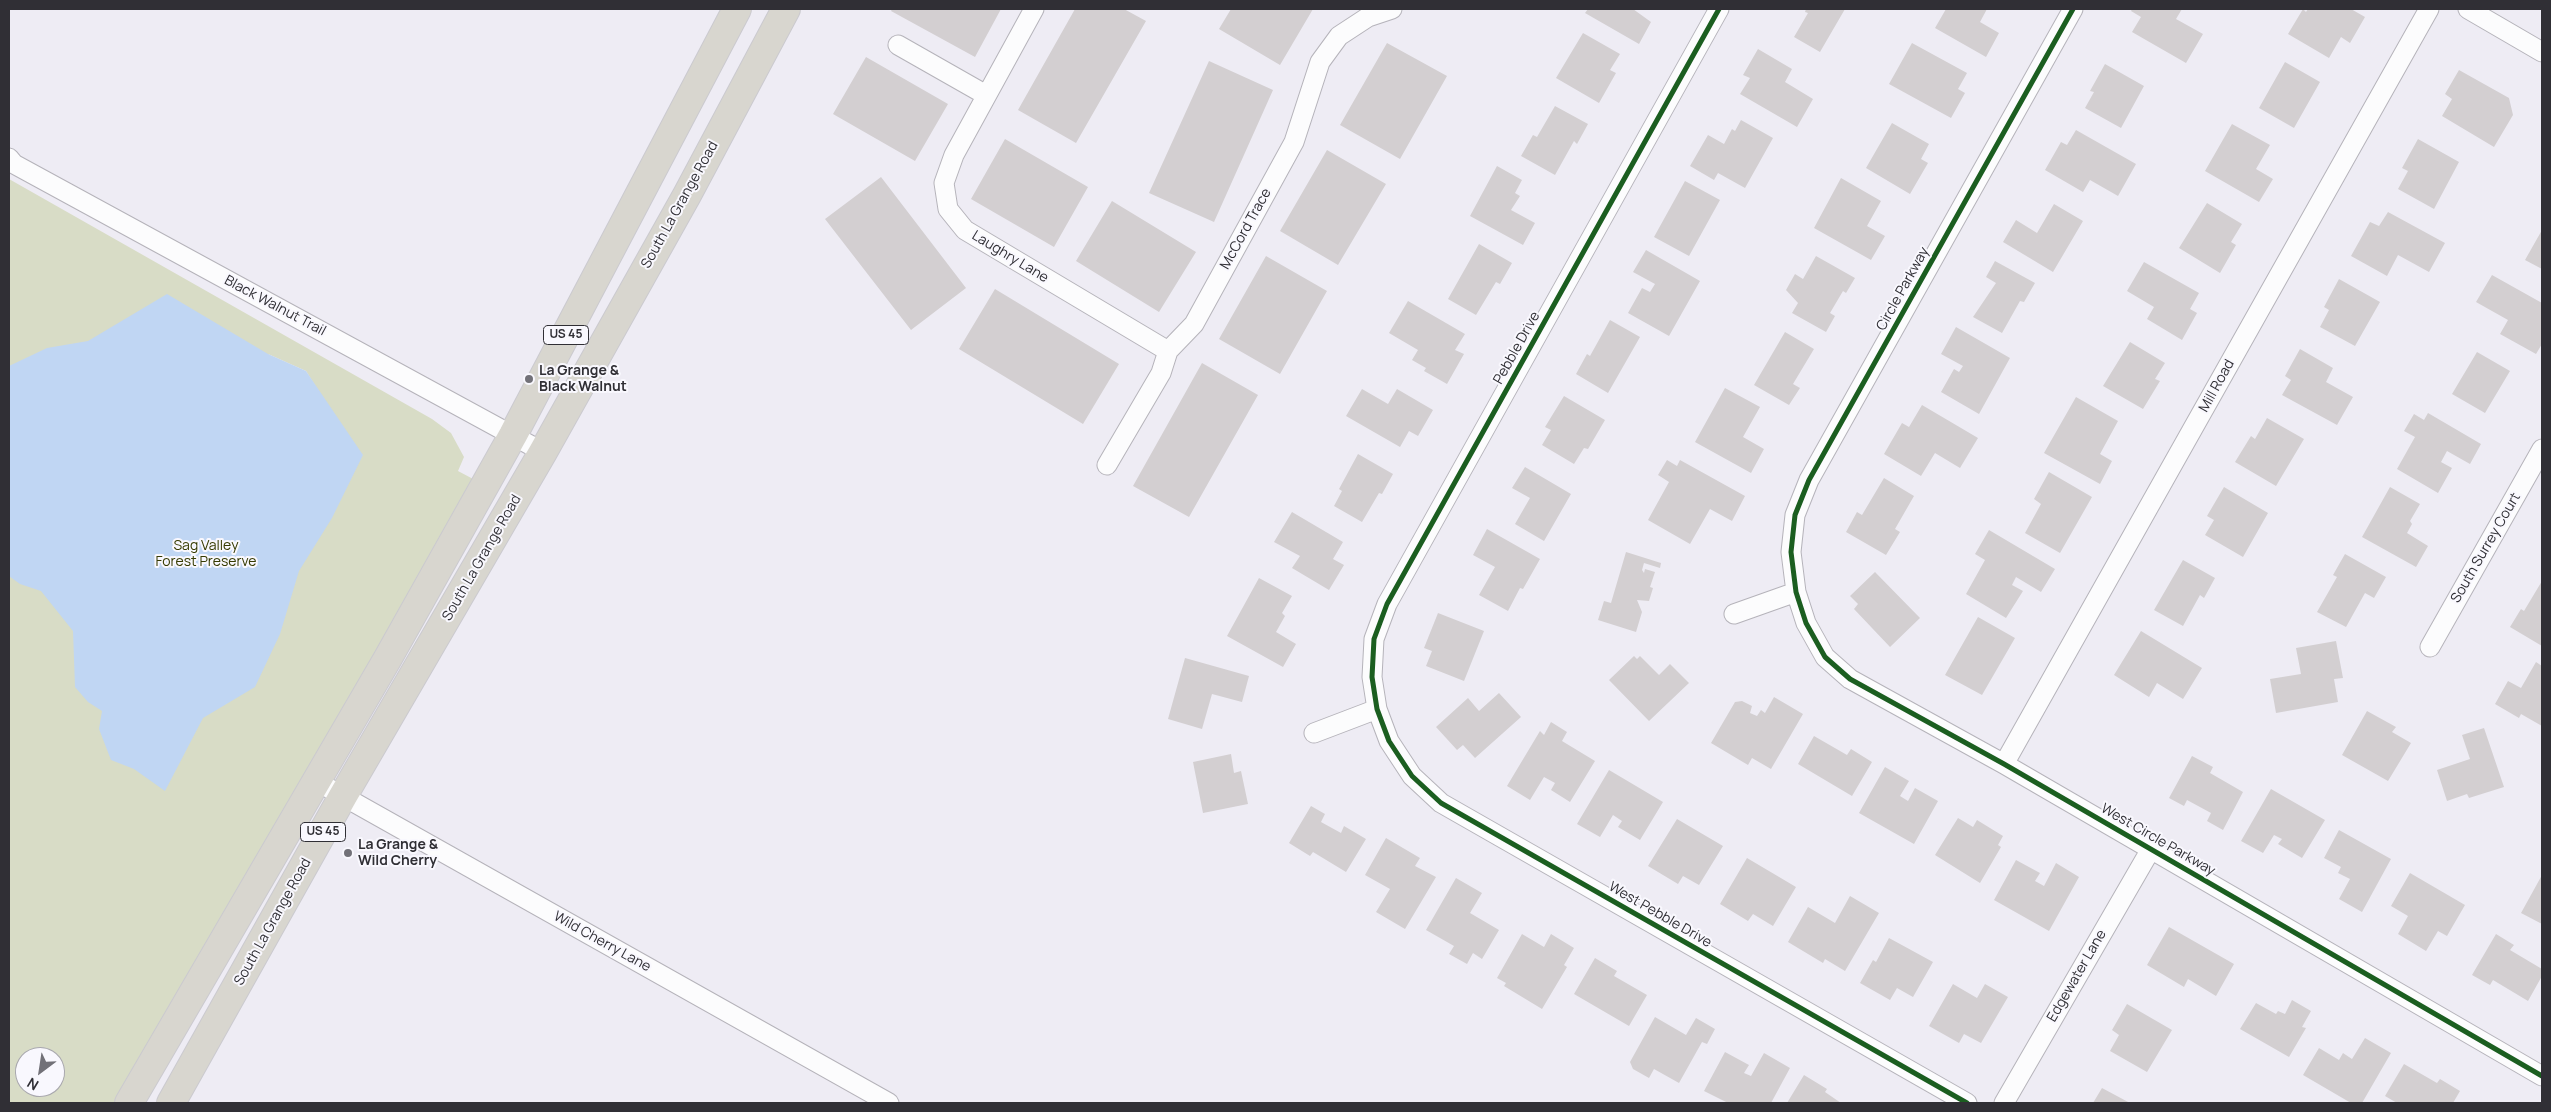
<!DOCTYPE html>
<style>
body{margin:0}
#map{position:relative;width:2551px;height:1112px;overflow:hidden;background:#eeecf4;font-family:Manrope,sans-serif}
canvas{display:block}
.frame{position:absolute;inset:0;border:10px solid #302f35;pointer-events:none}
.north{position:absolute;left:15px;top:1047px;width:50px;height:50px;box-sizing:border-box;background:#f9f8fe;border:1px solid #a9a8ae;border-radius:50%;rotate:211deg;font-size:14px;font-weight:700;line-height:20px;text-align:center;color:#302f35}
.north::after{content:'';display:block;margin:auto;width:18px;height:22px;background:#727178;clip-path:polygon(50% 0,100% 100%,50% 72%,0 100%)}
</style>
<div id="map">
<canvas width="2551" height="1112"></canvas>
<div class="frame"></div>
<div class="north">N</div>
</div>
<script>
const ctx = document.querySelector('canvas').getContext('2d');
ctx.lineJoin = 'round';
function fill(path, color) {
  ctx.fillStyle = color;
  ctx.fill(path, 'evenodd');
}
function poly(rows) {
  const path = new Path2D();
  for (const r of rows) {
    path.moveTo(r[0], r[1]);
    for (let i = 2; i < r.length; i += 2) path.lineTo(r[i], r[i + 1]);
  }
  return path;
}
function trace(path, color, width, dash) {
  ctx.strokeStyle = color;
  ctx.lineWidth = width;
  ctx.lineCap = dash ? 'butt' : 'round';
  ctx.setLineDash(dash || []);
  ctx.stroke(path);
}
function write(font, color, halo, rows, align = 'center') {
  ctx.font = font + ' Manrope,sans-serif';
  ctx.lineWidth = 4;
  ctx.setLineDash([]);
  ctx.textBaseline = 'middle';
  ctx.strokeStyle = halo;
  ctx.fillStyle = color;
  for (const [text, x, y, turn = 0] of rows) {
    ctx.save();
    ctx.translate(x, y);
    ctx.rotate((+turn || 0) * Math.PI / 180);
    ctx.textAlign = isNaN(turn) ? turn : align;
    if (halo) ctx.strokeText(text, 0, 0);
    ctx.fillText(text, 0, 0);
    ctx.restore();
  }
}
fill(poly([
 [9,179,432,419,451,433,464,457,458,471,475,480,117,1103,9,1103],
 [268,354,306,371,319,392],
 [25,1057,55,1057,55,1087,25,1087]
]), '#d8dcc6');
fill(poly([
 [167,294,268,354,306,371,363,455,332,518,299,571,280,634,255,687,203,718,165,791,134,769,111,760,99,729,102,711,88,702,75,687,73,631,41,591,20,584,9,576,9,366,47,348,88,341]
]), '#c0d6f3');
fill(poly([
 [892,9,1001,9,975,57,891,11],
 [1075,9,1124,9,1146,21,1076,143,1018,110],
 [1231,9,1313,9,1280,65,1219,29],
 [1588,9,1633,9,1651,22,1639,44,1585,13],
 [1806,9,1845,9,1820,52,1794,37,1808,13,1805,12],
 [1946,9,1987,9,1980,22,1999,33,1986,57,1935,28],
 [2132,9,2182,9,2176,19,2203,34,2186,63,2132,32,2141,17,2131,11],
 [2303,9,2306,12,2308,9,2351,9,2365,17,2350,43,2341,37,2329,58,2288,34],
 [1583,33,1620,54,1610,70,1616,73,1599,103,1556,78],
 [1387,43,1447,76,1400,159,1340,125],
 [1912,43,1967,73,1958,89,1965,93,1951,118,1889,84],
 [1758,49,1792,69,1785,82,1813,99,1797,127,1740,94,1750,78,1743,75],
 [866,57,948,104,915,161,833,114],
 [1209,61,1273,90,1214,222,1149,193],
 [2285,62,2320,82,2294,128,2259,108],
 [2105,64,2144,86,2121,128,2085,108,2094,92,2090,91],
 [2459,70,2509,98,2513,115,2494,147,2442,116,2452,99,2445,94],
 [1555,106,1588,124,1577,144,1574,141,1555,175,1521,156,1533,135,1537,137],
 [1741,120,1773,138,1745,188,1718,173,1714,180,1690,166,1708,135,1724,144,1732,129,1735,131],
 [1892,123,1929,144,1921,159,1928,163,1910,194,1866,168],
 [2232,124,2270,145,2256,169,2273,179,2259,202,2205,171],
 [2076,130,2136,164,2118,196,2090,180,2083,192,2045,170,2061,142,2067,145],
 [1005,139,1088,187,1054,247,971,199],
 [2418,139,2459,162,2434,209,2398,189,2408,171,2402,168],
 [1327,150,1386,184,1338,265,1280,231],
 [1497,166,1522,180,1515,193,1520,196,1511,210,1535,223,1523,245,1470,216],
 [881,177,966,288,911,330,825,219],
 [1841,178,1881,201,1867,226,1885,236,1871,260,1814,228],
 [1685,181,1720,200,1689,256,1654,237],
 [1112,201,1196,252,1159,312,1076,261],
 [2207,203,2242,224,2231,242,2236,245,2220,273,2179,248],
 [2054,204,2083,221,2053,272,2003,242,2016,220,2037,233],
 [2388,212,2445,243,2429,272,2398,255,2387,276,2351,256,2370,222,2379,226],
 [2542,230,2542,269,2525,260],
 [1479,244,1512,263,1500,284,1496,282,1476,315,1448,299],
 [1646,250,1700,281,1669,336,1628,313,1642,288,1650,292,1655,284,1633,272],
 [1266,256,1327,291,1280,374,1219,339],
 [1816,256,1855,278,1846,293,1843,291,1830,313,1835,316,1826,332,1792,313,1798,303,1786,290,1795,274,1803,279],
 [1995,261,2035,283,2024,302,2020,301,2002,333,1973,317,1996,283,1986,277],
 [2144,262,2199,293,2190,309,2197,313,2182,340,2147,319,2154,307,2127,291],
 [2492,275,2542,303,2542,344,2536,354,2500,334,2508,320,2476,302],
 [2339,279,2380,302,2355,346,2320,327,2329,310,2324,307],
 [995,289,1119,364,1083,424,959,349],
 [1408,301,1465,334,1455,350,1464,354,1447,384,1424,371,1426,368,1412,360,1418,350,1389,333],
 [1610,320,1640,337,1608,393,1576,374,1587,354,1590,356],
 [1956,327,2010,358,1979,414,1941,392,1954,369,1959,372,1963,366,1941,354],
 [1785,332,1814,349,1793,384,1800,388,1789,405,1754,385],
 [2130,342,2165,363,2155,379,2160,381,2143,409,2103,386],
 [2300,349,2333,368,2326,382,2353,397,2337,425,2282,395,2291,380,2285,376],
 [2477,352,2510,371,2485,413,2452,394],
 [1202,363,1258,395,1189,517,1133,486],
 [1725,388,1760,407,1743,437,1764,449,1751,473,1695,442],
 [1362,389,1388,404,1397,389,1433,410,1418,436,1409,431,1400,447,1346,416],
 [1564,396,1605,420,1588,449,1584,448,1574,464,1542,445,1551,430,1545,427],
 [2076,397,2118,421,2100,454,2112,461,2100,484,2044,453],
 [1922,405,1978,438,1960,468,1935,453,1921,476,1884,454,1902,423,1909,427],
 [2428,413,2481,444,2470,464,2447,451,2441,462,2452,468,2438,493,2397,469,2415,437,2404,431,2414,414,2424,420],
 [2267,418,2304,439,2276,486,2235,462,2251,436,2255,439],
 [1358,454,1393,474,1382,494,1379,493,1362,522,1334,506,1342,491,1339,489],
 [1667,460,1677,466,1680,460,1745,496,1732,521,1710,509,1690,544,1648,520,1669,482,1658,475],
 [1525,467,1571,494,1544,541,1515,524,1530,498,1512,488],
 [2049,472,2092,497,2060,553,2025,533,2041,504,2034,499],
 [1884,478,1914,496,1895,529,1900,532,1886,555,1846,532,1857,512,1862,515],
 [2224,487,2268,513,2243,557,2205,535,2214,520,2207,516],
 [2390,487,2420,504,2410,521,2412,524,2407,533,2428,546,2416,567,2362,537],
 [1292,512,1343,542,1333,559,1344,565,1329,590,1292,568,1300,556,1274,542],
 [1487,529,1540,559,1523,589,1520,588,1508,611,1479,595,1495,567,1473,555],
 [1989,530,2055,569,2041,592,2016,577,2012,585,2023,591,2006,618,1966,594,1985,560,1975,554],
 [1626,552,1661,563,1660,568,1644,563,1642,570,1644,573,1645,569,1655,572,1650,587,1653,588,1649,601,1637,600,1642,612,1636,632,1598,620,1604,601,1611,603],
 [2345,554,2386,577,2374,598,2365,593,2346,627,2317,612,2337,577,2333,575],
 [2183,560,2215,578,2204,598,2200,595,2183,626,2154,610],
 [1875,572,1920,618,1890,647,1854,609,1858,604,1850,596],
 [1259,578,1292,596,1282,613,1285,616,1276,632,1296,644,1283,667,1227,636],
 [2542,581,2542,646,2510,627,2521,609,2524,611],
 [1438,613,1484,631,1464,681,1426,666,1432,651,1424,648],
 [1978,617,2015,638,1982,695,1945,675],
 [2141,631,2202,668,2183,699,2157,683,2149,697,2114,675],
 [2336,641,2343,678,2334,679,2338,702,2276,713,2270,679,2301,674,2296,648],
 [1634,656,1637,659,1640,656,1659,675,1670,664,1689,683,1649,721,1609,680],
 [1185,658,1249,676,1242,702,1212,694,1202,729,1168,719],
 [2536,662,2542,666,2542,726,2521,714,2519,718,2495,704,2508,681,2521,688],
 [1499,693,1521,717,1475,758,1463,745,1457,750,1436,727,1468,698,1479,711],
 [1774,697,1803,714,1771,769,1752,758,1748,765,1711,743,1735,702,1742,701,1752,706,1750,713,1757,716,1761,710,1765,713],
 [2367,711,2396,727,2392,732,2411,743,2388,781,2342,755],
 [1551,722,1567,732,1562,741,1595,761,1570,802,1551,790,1555,783,1544,777,1530,800,1507,786,1540,731,1544,735],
 [2484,728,2504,787,2469,798,2467,794,2447,801,2437,770,2470,759,2462,735],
 [1814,736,1847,755,1851,749,1872,762,1852,796,1798,764],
 [1231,754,1234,773,1241,771,1248,804,1203,813,1193,762],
 [2192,756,2213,767,2210,773,2243,792,2223,830,2207,821,2211,813,2187,800,2184,806,2169,798],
 [1885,767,1909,781,1900,796,1908,801,1915,788,1938,801,1914,844,1859,813],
 [1609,770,1663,802,1640,840,1618,827,1622,821,1613,815,1600,837,1577,824],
 [2271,789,2325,820,2302,858,2278,844,2282,839,2274,835,2263,853,2241,841],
 [1311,806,1325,814,1321,822,1341,833,1344,826,1366,839,1346,872,1313,852,1310,856,1289,843],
 [1958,818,1973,827,1977,820,2003,836,1998,845,2001,847,1980,883,1935,855],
 [1677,819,1723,846,1699,885,1683,876,1678,884,1648,866],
 [2339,830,2391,859,2362,912,2339,899,2350,879,2338,873,2341,867,2324,858],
 [1386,838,1420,858,1415,866,1436,877,1405,929,1376,912,1390,889,1365,875],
 [1747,858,1796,887,1773,926,1753,914,1748,921,1720,904],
 [2016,860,2040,873,2035,881,2044,886,2056,863,2079,877,2049,931,1994,900],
 [2410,873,2465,905,2447,936,2438,931,2426,951,2398,934,2408,916,2391,906],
 [2542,875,2542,924,2521,913],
 [1456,878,1482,893,1470,913,1499,930,1482,959,1473,953,1467,964,1449,954,1454,946,1426,930],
 [1850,896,1879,913,1845,971,1825,959,1823,963,1788,942,1808,907,1835,923],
 [2169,927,2234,964,2216,996,2188,979,2184,987,2147,965],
 [1522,934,1544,947,1551,934,1574,948,1564,965,1567,967,1542,1009,1504,986,1506,983,1497,978],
 [2496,934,2514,945,2510,950,2542,969,2542,976,2528,1001,2493,980,2490,985,2472,975],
 [1889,938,1933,962,1913,997,1897,988,1890,1000,1860,983,1873,960,1876,962],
 [1595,958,1617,971,1614,976,1647,995,1629,1026,1574,994],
 [1953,984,1977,998,1985,984,2008,997,1981,1043,1964,1034,1959,1043,1929,1026],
 [2292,1000,2311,1011,2302,1027,2306,1028,2289,1057,2240,1029,2256,1003,2276,1014,2278,1011,2285,1014],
 [2127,1004,2172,1030,2147,1072,2110,1051,2119,1035,2112,1030],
 [1655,1017,1686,1035,1696,1018,1715,1029,1707,1044,1702,1042,1679,1083,1654,1069,1649,1078,1633,1069,1630,1062],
 [2365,1038,2391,1053,2362,1103,2351,1103,2303,1075,2319,1048,2339,1060,2343,1053,2352,1059],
 [1725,1052,1749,1065,1744,1073,1751,1076,1764,1053,1790,1068,1771,1103,1728,1103,1704,1091],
 [2404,1064,2437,1083,2440,1079,2460,1091,2453,1103,2397,1103,2385,1096],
 [1804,1075,1827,1089,1825,1092,1841,1103,1787,1103],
 [2102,1088,2130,1103,2093,1103]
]), '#d3cfd1');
const minor = poly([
 [1034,9,954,155,944,183,948,209,965,230,1168,351],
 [1719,9,1387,604,1374,639,1372,677,1377,709,1389,741,1412,776,1441,803,1967,1103],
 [2073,9,1809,480,1795,515,1791,552,1796,592,1806,623,1825,657,1850,679,2004,764,2542,1076],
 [2468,9,2542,52],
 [898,45,986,95],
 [9,158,14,164,543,452],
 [1107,465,1161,373,1168,351,1194,324,1294,142,1320,62,1339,36,1368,17,1392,9],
 [1734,614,1796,592],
 [2430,647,2542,449],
 [1314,733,1377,709],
 [2004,764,2429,9],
 [316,781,889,1103],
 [2004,1103,2151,849]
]);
const trunk = poly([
 [129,1103,388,658,513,435,737,9],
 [171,1103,343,796,543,452,687,195,786,9]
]);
trace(minor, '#b5b3ba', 21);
trace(trunk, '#cbcacf', 30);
trace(minor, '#fcfcfd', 19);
trace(trunk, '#d8d6cf', 28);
trace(poly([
 [1719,9,1387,604,1374,639,1372,677,1377,709,1389,741,1412,776,1441,803,1967,1103],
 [2073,9,1809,480,1795,515,1791,552,1796,592,1806,623,1825,657,1850,679,2004,764,2542,1076]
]), '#1b5e20', 5);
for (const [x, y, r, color] of [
 [529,379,5,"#727178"],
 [348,853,5,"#727178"]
]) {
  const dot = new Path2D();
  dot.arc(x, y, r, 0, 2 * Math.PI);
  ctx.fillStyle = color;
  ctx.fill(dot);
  trace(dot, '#f9f8fe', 2);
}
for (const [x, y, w] of [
 [566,335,45],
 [323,832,45]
]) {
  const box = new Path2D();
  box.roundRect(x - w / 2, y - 9.5, w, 19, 4);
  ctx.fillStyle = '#f9f8fe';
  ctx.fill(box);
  trace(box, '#302f35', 1);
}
write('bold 12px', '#302f35', null, [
 ["US 45",566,335],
 ["US 45",323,832]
]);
write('14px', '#302f35', '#f9f8fe', [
 ["South La Grange Road",680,205,-61],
 ["McCord Trace",1246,229,-61],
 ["Laughry Lane",1010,257,31],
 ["Circle Parkway",1903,289,-61],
 ["Black Walnut Trail",275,306,28],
 ["Pebble Drive",1517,348,-61],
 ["Mill Road",2217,386,-61],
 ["South Surrey Court",2486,548,-60],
 ["South La Grange Road",482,558,-60],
 ["West Circle Parkway",2158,840,30],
 ["West Pebble Drive",1660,915,30],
 ["South La Grange Road",273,922,-61],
 ["Wild Cherry Lane",602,942,29],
 ["Edgewater Lane",2077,976,-60]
]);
write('bold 14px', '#302f35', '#f9f8fe', [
 ["La Grange &",539,371],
 ["Black Walnut",539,387],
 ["La Grange &",358,845],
 ["Wild Cherry",358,861]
], 'left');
write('14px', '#363b02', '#f9f8fe', [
 ["Sag Valley",206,546],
 ["Forest Preserve",206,562]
]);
</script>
